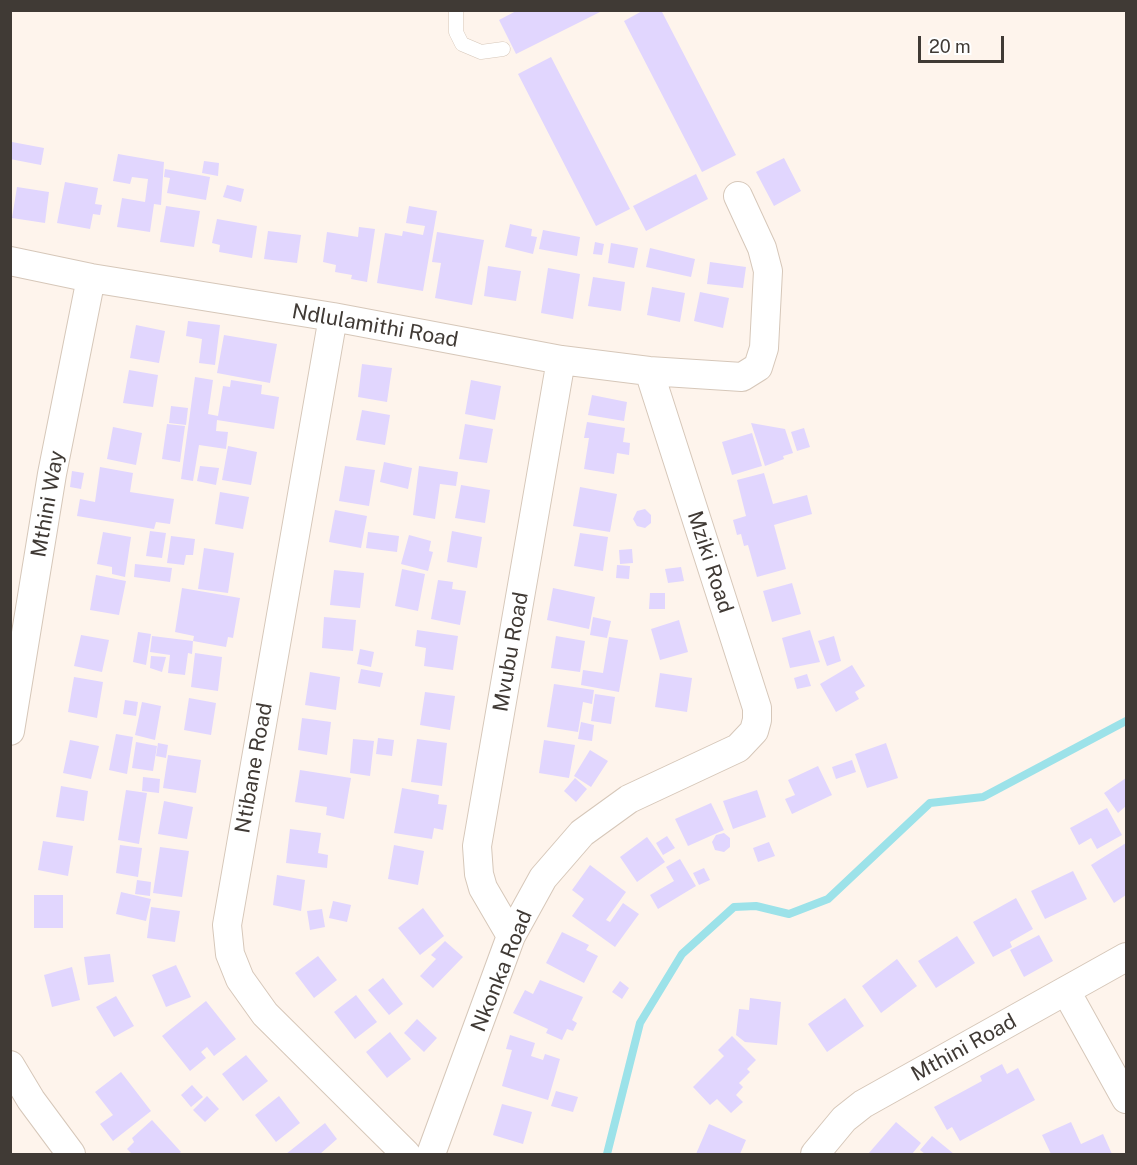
<!DOCTYPE html>
<style>
body{margin:0}
#map{position:relative;width:1137px;height:1165px;overflow:hidden;background:#fef4ec;font-family:"Public Sans",sans-serif}
canvas{display:block}
.frame{position:absolute;inset:0;border:12px solid #403a35;pointer-events:none}
.scale{position:absolute;left:918px;top:36px;width:86px;height:27px;box-sizing:border-box;border:3px solid #403a35;border-top:0;padding-left:8px;font-size:18px;line-height:21px;white-space:nowrap;color:#403a35;-webkit-text-stroke:4px #fff;paint-order:stroke}
</style>
<div id="map">
<canvas width="1137" height="1165"></canvas>
<div class="frame"></div>
<div class="scale">20 m</div>
</div>
<script>
const ctx = document.querySelector('canvas').getContext('2d');
ctx.lineJoin = 'round';
function poly(rows) {
  const path = new Path2D();
  for (const r of rows) {
    path.moveTo(r[0], r[1]);
    for (let i = 2; i < r.length; i += 2) path.lineTo(r[i], r[i + 1]);
  }
  return path;
}
function trace(path, color, width, dash) {
  ctx.strokeStyle = color;
  ctx.lineWidth = width;
  ctx.lineCap = dash ? 'butt' : 'round';
  ctx.setLineDash(dash || []);
  ctx.stroke(path);
}
function fill(path, color) {
  ctx.fillStyle = color;
  ctx.fill(path, 'evenodd');
}
function write(font, color, halo, rows, align = 'center') {
  ctx.font = font + ' "Public Sans",sans-serif';
  ctx.lineWidth = 4.5;
  ctx.setLineDash([]);
  ctx.textBaseline = 'middle';
  ctx.strokeStyle = halo;
  ctx.fillStyle = color;
  for (const [text, x, y, turn = 0] of rows) {
    ctx.save();
    ctx.translate(x, y);
    ctx.rotate((+turn || 0) * Math.PI / 180);
    ctx.textAlign = isNaN(turn) ? turn : align;
    if (halo) ctx.strokeText(text, 0, 0);
    ctx.fillText(text, 0, 0);
    ctx.restore();
  }
}
trace(poly([
 [607,1154,640,1023,682,954,734,907,756,906,789,914,828,899,930,803,983,797,1126,721]
]), '#9ce2e9', 8);
fill(poly([
 [518,10,604,10,516,54,499,20],
 [644,10,661,10,736,155,702,172,624,21],
 [551,57,630,209,596,226,518,74],
 [12,142,44,148,41,165,10,159],
 [118,154,164,162,161,205,154,204,150,232,117,227,122,198,145,202,148,179,132,177,130,184,113,181],
 [784,158,801,191,774,206,756,172],
 [204,161,219,163,218,176,202,173],
 [165,169,210,177,206,200,167,193,170,178,164,177],
 [696,174,708,199,646,231,633,206],
 [65,182,98,188,95,204,102,205,100,215,93,214,90,229,57,223],
 [227,185,244,189,241,202,223,197],
 [17,187,49,192,45,223,12,218],
 [166,206,200,211,194,247,160,242],
 [409,206,437,211,423,291,377,283,385,233,402,236,403,231,423,235,425,226,406,223],
 [217,219,257,226,252,258,219,252,220,245,212,243],
 [510,224,532,229,531,236,537,237,533,254,505,247],
 [359,227,375,229,367,282,351,279,352,275,335,272,336,265,323,262,327,232,358,237],
 [543,230,580,237,577,256,539,249],
 [268,231,301,235,297,263,264,259],
 [437,232,484,240,472,305,435,298,441,263,432,262],
 [595,242,604,244,602,255,593,254],
 [611,243,638,248,634,268,608,263],
 [650,248,695,259,691,277,646,267],
 [710,262,746,267,743,288,707,284],
 [488,266,521,271,516,301,484,296],
 [548,268,580,274,573,319,541,313],
 [593,277,625,282,621,311,588,306],
 [652,287,685,293,680,322,647,315],
 [700,292,729,298,723,328,694,321],
 [188,321,220,325,215,365,199,363,202,339,186,336],
 [136,325,165,331,159,363,130,358],
 [224,335,277,344,270,383,217,373],
 [362,364,392,368,387,402,358,397],
 [129,370,158,375,153,407,123,403],
 [195,377,213,380,208,414,218,416,223,386,230,387,231,380,262,385,261,394,279,397,274,429,217,420,216,431,228,432,226,449,199,445,193,481,181,479],
 [471,380,501,386,495,420,465,414],
 [592,395,627,402,624,421,588,415],
 [171,406,188,408,186,425,169,423],
 [362,410,390,415,385,445,356,440],
 [587,422,625,428,623,442,630,443,629,455,617,453,614,474,584,469,589,438,584,438],
 [751,423,785,429,793,453,783,456,784,459,765,466],
 [167,424,185,426,180,462,162,459],
 [465,424,493,429,487,463,459,459],
 [113,427,142,433,136,465,107,459],
 [804,428,810,447,797,451,791,432],
 [752,433,762,466,732,475,722,442],
 [228,446,257,452,251,485,222,480],
 [384,462,412,468,408,489,380,482],
 [200,466,219,468,216,485,197,481],
 [345,466,375,470,369,506,339,501],
 [419,466,458,472,456,486,440,484,435,519,413,515],
 [100,467,133,473,130,492,174,499,170,524,156,522,154,529,77,516,80,499,95,502],
 [72,471,84,473,81,489,70,487],
 [764,473,773,504,807,495,812,514,774,525,786,569,757,577,748,545,744,546,741,534,737,535,733,520,746,516,737,480],
 [461,485,490,490,485,523,455,518],
 [580,487,617,494,610,532,573,526],
 [220,492,249,497,243,529,215,524],
 [645,509,651,515,651,523,645,528,637,526,633,519,637,511],
 [335,510,367,516,361,548,329,542],
 [150,531,166,533,162,558,146,556],
 [452,531,482,537,477,568,447,562],
 [103,532,131,537,125,577,112,574,112,567,97,564],
 [368,532,399,536,397,552,366,548],
 [580,533,608,537,603,571,574,566],
 [409,535,431,541,429,551,433,552,428,571,401,564],
 [171,536,195,539,193,555,186,555,184,565,167,563],
 [204,548,234,553,228,593,198,589],
 [632,549,633,563,620,564,619,550],
 [135,564,172,568,170,582,134,577],
 [617,565,630,566,629,579,616,578],
 [681,567,684,581,668,583,665,569],
 [402,569,425,574,418,611,395,606],
 [334,570,364,573,360,608,330,605],
 [96,575,126,581,119,615,90,610],
 [438,580,453,582,452,589,466,591,460,625,431,619],
 [792,583,801,614,772,622,763,591],
 [182,588,240,598,233,638,228,637,226,647,193,641,192,654,188,653,185,675,168,673,170,655,150,652,152,636,193,641,194,636,175,632],
 [553,588,595,597,589,629,547,620],
 [650,593,665,593,665,609,649,609],
 [324,617,356,620,353,651,322,648],
 [593,617,611,621,607,638,590,635],
 [679,620,688,652,660,660,651,629],
 [417,630,458,636,453,670,424,666,426,648,415,646],
 [810,630,820,662,790,668,782,638],
 [138,632,151,634,146,665,133,662],
 [81,635,109,640,102,672,74,666],
 [556,636,585,641,580,672,551,668],
 [834,636,841,661,827,666,818,641],
 [609,637,628,640,619,692,581,685,583,670,603,673],
 [360,649,374,652,371,667,357,664],
 [195,653,222,657,218,691,191,687],
 [151,656,166,657,162,672,150,668],
 [852,665,865,686,855,692,859,699,836,712,820,684],
 [361,669,383,673,380,687,358,683],
 [310,672,340,677,336,710,305,705],
 [660,673,692,678,687,712,655,707],
 [807,674,811,686,797,689,794,678],
 [74,677,103,682,97,718,68,712],
 [554,684,594,690,592,704,583,702,578,732,547,727],
 [425,692,455,696,450,730,420,725],
 [595,694,615,697,611,724,591,721],
 [189,698,216,703,211,735,184,730],
 [125,700,138,702,136,716,123,714],
 [142,702,161,706,155,740,135,735],
 [302,718,331,722,327,755,298,750],
 [581,722,594,725,592,741,578,739],
 [116,734,133,737,127,774,109,770],
 [378,738,394,740,392,756,376,754],
 [353,739,374,741,370,776,350,773],
 [417,739,447,743,442,786,411,782],
 [70,740,99,746,91,779,63,773],
 [544,740,575,745,569,778,539,773],
 [136,742,157,746,153,771,132,768],
 [158,743,168,745,166,758,156,756],
 [886,743,898,778,867,788,855,754],
 [590,750,608,761,591,787,574,776],
 [168,755,201,760,196,793,163,788],
 [852,760,856,772,836,779,832,767],
 [818,766,832,795,792,814,785,799,795,795,788,780],
 [300,770,351,778,344,819,326,815,327,807,295,802],
 [143,777,160,779,159,793,142,791],
 [575,778,587,789,576,802,564,791],
 [1126,778,1126,806,1118,813,1104,793],
 [61,786,88,791,84,821,56,817],
 [402,788,439,795,438,804,447,805,443,830,434,828,432,839,394,833],
 [126,790,147,793,139,844,118,840],
 [757,790,766,817,733,829,723,801],
 [164,801,193,807,187,839,158,834],
 [711,803,724,830,688,846,675,819],
 [1107,808,1122,835,1097,849,1091,838,1079,845,1070,828],
 [290,829,321,833,318,853,328,855,327,868,286,863],
 [724,833,730,838,730,847,724,852,715,850,712,842,716,835],
 [667,836,675,848,663,855,656,843],
 [647,837,665,862,637,882,620,857],
 [43,841,73,846,68,876,38,870],
 [769,842,775,856,758,862,753,848],
 [1126,843,1126,895,1114,903,1091,865],
 [120,845,142,848,138,877,116,873],
 [394,845,424,851,418,885,388,879],
 [160,847,189,851,182,897,153,893],
 [680,859,696,886,658,909,650,895,674,881,666,867],
 [590,865,626,892,606,920,610,922,623,903,639,914,615,947,572,916,584,899,572,890],
 [704,868,710,880,699,885,693,873],
 [1073,871,1087,899,1045,919,1031,891],
 [277,875,305,880,301,911,273,905],
 [137,880,151,882,150,896,135,894],
 [121,892,151,899,146,921,116,914],
 [34,895,63,895,63,928,34,928],
 [1016,898,1033,929,1010,942,1012,947,993,957,973,922],
 [333,901,351,905,347,922,329,918],
 [151,907,180,911,175,942,147,938],
 [423,908,444,936,420,955,398,928],
 [322,909,325,927,310,930,307,911],
 [562,932,589,945,586,950,598,956,584,983,546,963],
 [1039,935,1053,961,1024,977,1010,950],
 [957,936,975,963,936,988,918,961],
 [445,941,463,957,433,988,420,976,436,959,431,955],
 [110,954,114,982,88,985,84,957],
 [318,956,337,980,314,998,295,973],
 [897,959,917,986,881,1013,862,986],
 [176,965,191,997,166,1007,152,975],
 [72,967,80,1000,52,1007,44,975],
 [383,978,403,1004,389,1015,368,990],
 [540,980,583,997,572,1020,577,1023,573,1031,567,1029,562,1040,546,1033,548,1029,513,1013,525,990,533,994],
 [620,981,629,988,622,999,612,992],
 [356,995,377,1022,355,1039,334,1012],
 [116,996,134,1026,114,1037,96,1007],
 [750,998,781,1002,777,1045,745,1042,736,1035,739,1009,749,1010],
 [845,998,864,1026,827,1052,808,1024],
 [206,1001,236,1039,214,1056,207,1047,201,1052,206,1058,190,1071,162,1036],
 [417,1019,437,1038,424,1052,404,1033],
 [390,1032,411,1059,387,1078,366,1052],
 [510,1035,535,1043,531,1056,543,1060,545,1054,560,1059,548,1100,502,1086,512,1050,506,1049],
 [732,1036,756,1060,747,1069,750,1072,739,1083,743,1087,736,1095,743,1102,731,1113,717,1099,710,1105,693,1087,724,1056,718,1050],
 [246,1055,268,1081,243,1101,222,1074],
 [1002,1064,1007,1074,1018,1068,1035,1100,960,1141,952,1127,947,1130,934,1107,982,1081,980,1076],
 [121,1072,151,1111,113,1141,100,1124,113,1115,95,1092],
 [192,1085,203,1097,191,1107,181,1095],
 [556,1091,578,1097,573,1112,551,1106],
 [207,1096,219,1109,205,1122,193,1110],
 [279,1096,300,1123,276,1142,255,1115],
 [502,1104,532,1112,523,1144,493,1135],
 [152,1120,181,1152,178,1154,132,1154,127,1149,134,1142,132,1138],
 [896,1122,921,1143,912,1154,868,1154],
 [1071,1122,1081,1144,1103,1134,1112,1154,1051,1154,1042,1135],
 [325,1123,337,1139,320,1154,286,1154],
 [709,1124,746,1140,740,1154,696,1154],
 [932,1136,954,1154,925,1154,920,1150]
]), '#e1d6fe');
const lane = poly([
 [456,10,456,32,462,44,481,52,503,49]
]);
const street = poly([
 [10,261,91,278,333,317,561,360,649,371,742,377,758,367,764,348,768,271,762,248,738,196],
 [333,317,227,925,230,954,240,979,265,1014,406,1154],
 [10,731,52,474,91,278],
 [511,936,483,888,479,874,477,846,561,360],
 [1066,991,1126,1099],
 [10,1065,31,1100,71,1154],
 [431,1154,511,936,543,878,582,833,629,799,738,748,754,731,757,720,757,708,649,371],
 [815,1154,844,1119,863,1104,1126,957]
]);
trace(lane, '#d6c7b9', 15);
trace(street, '#d6c7b9', 30);
trace(lane, '#fff', 14);
trace(street, '#fff', 28);
write('21px', '#403a35', '#fff', [
 ["Ndlulamithi Road",375,326,10],
 ["Mthini Way",48,504,-80],
 ["Mziki Road",710,562,72],
 ["Mvubu Road",511,652,-80],
 ["Ntibane Road",254,768,-80],
 ["Nkonka Road",502,971,-68],
 ["Mthini Road",964,1048,-29]
]);
</script>
